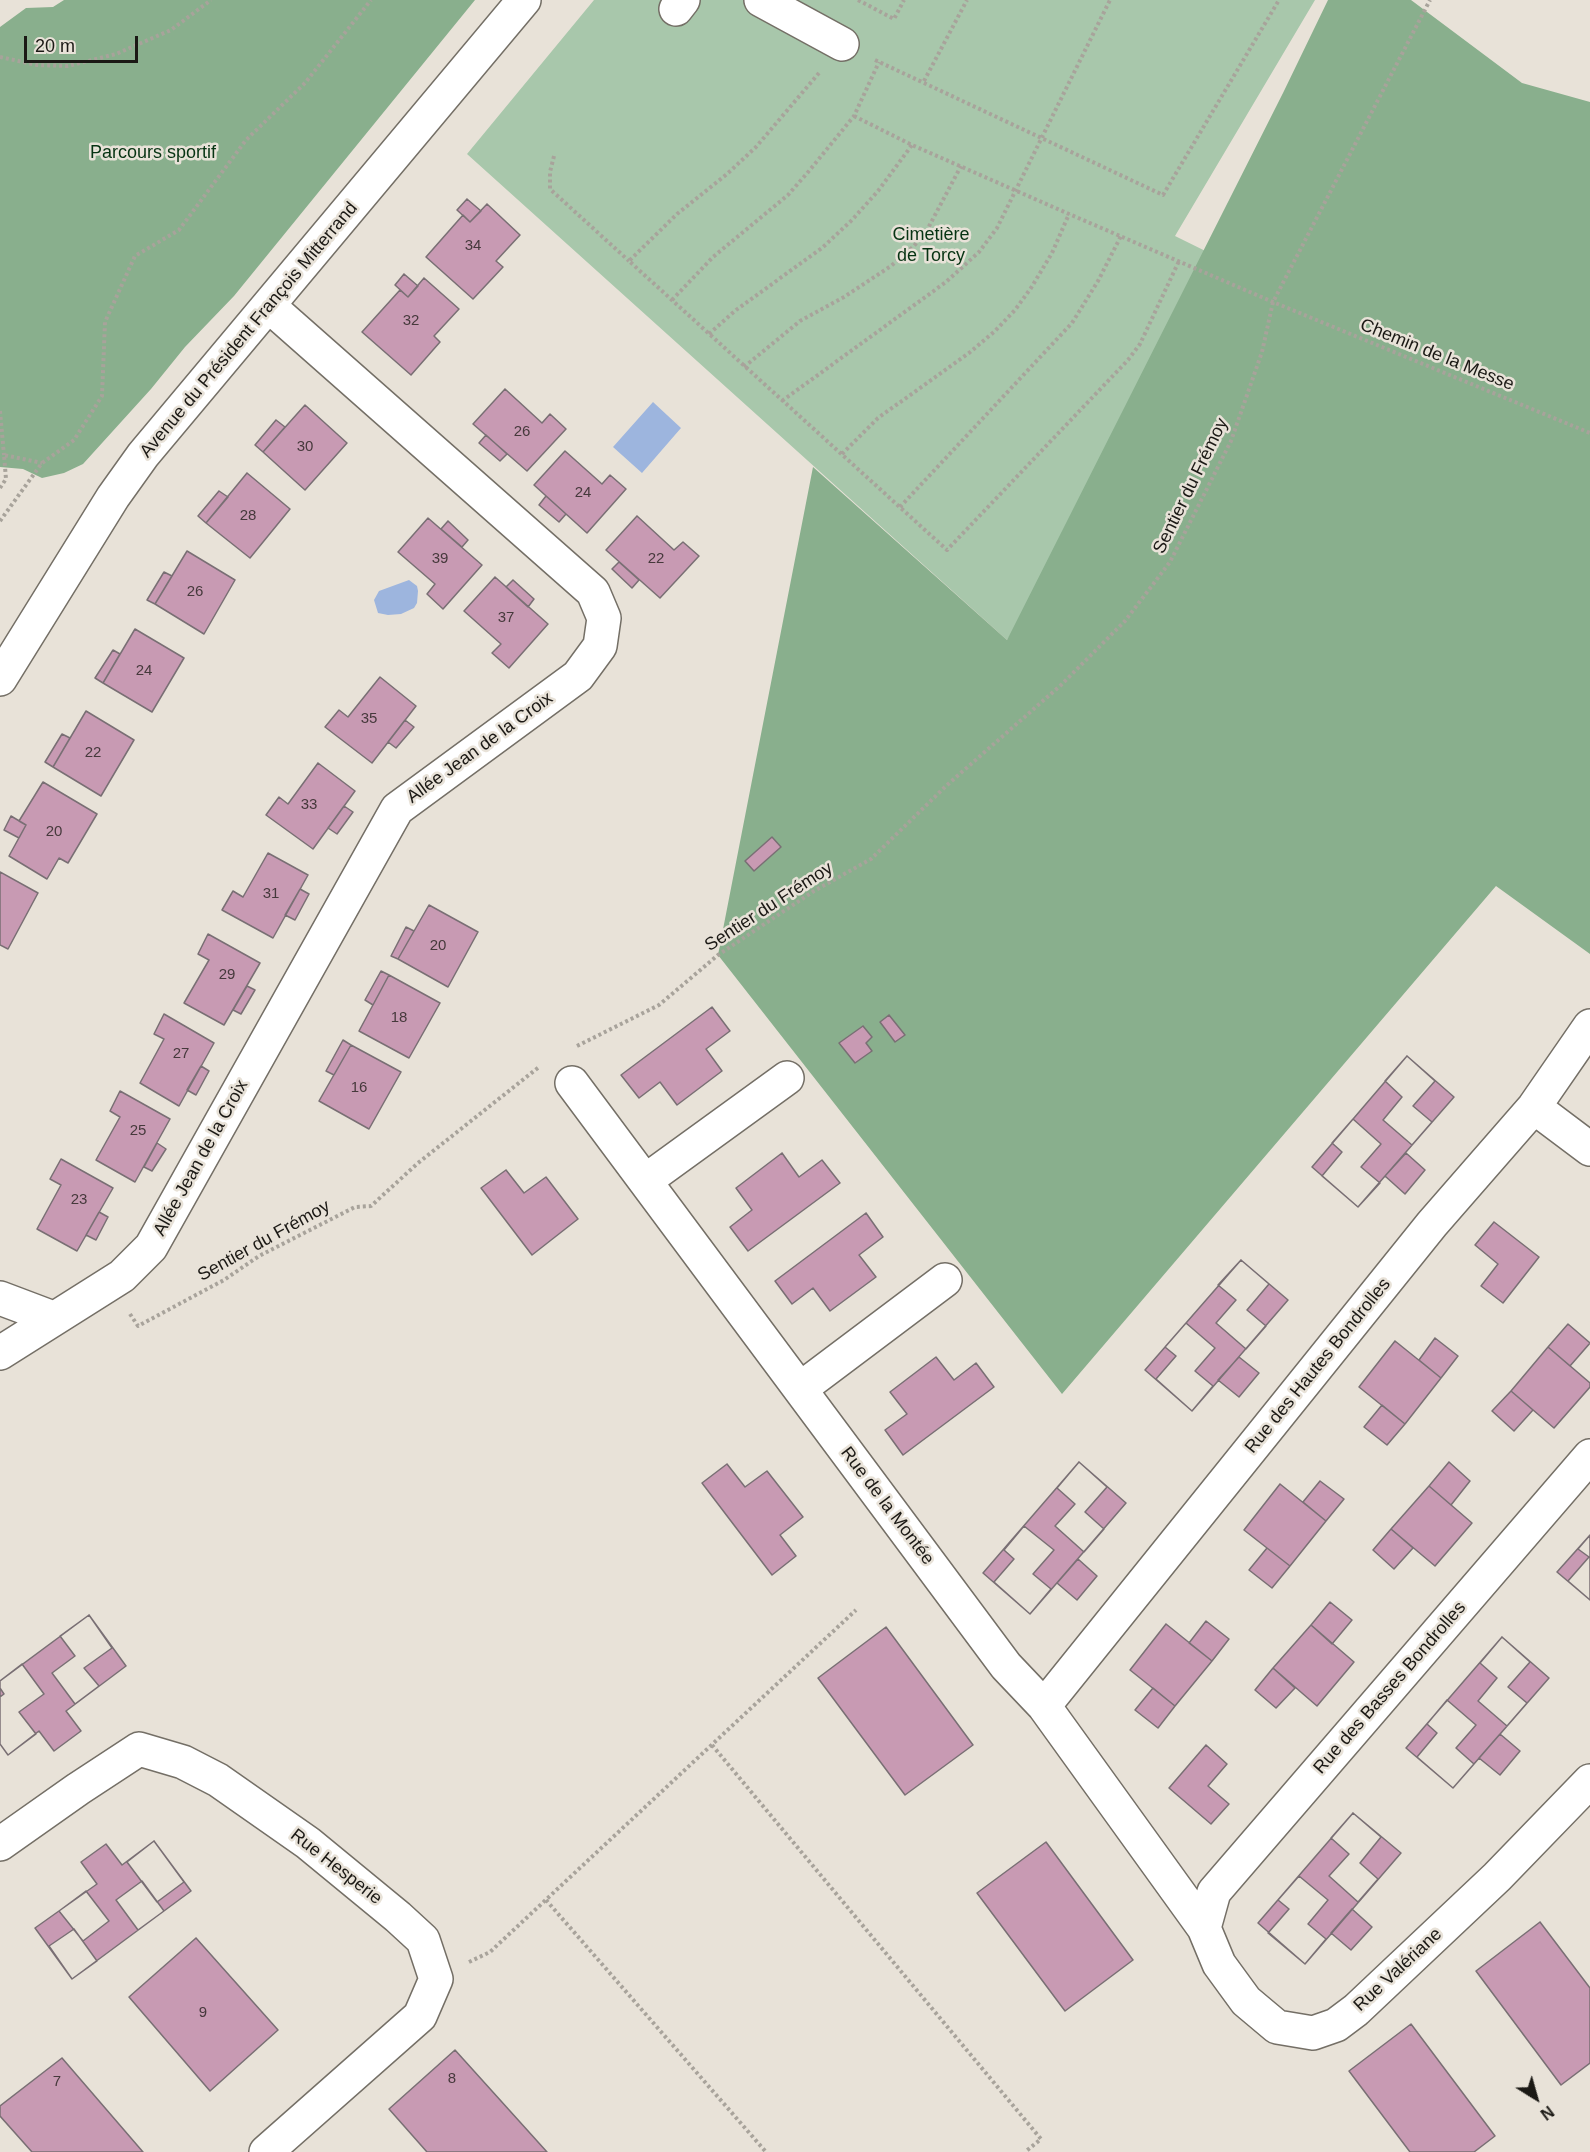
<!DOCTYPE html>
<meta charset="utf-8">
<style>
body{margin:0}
#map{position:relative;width:1590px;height:2152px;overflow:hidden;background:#e8e2d8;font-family:Arial,sans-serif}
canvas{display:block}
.north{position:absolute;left:1506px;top:2068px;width:60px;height:60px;-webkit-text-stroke:4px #e8e2d8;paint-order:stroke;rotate:143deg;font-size:16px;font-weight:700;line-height:24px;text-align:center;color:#1b1915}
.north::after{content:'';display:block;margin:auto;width:21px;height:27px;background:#1b1915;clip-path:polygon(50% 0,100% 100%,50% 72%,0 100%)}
.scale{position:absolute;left:24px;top:36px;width:114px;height:27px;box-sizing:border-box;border:3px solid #1b1915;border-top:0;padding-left:8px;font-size:18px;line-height:21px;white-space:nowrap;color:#1b1915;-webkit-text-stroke:4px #e8e2d8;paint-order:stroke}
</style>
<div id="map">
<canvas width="1590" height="2152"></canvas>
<div class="north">N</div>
<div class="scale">20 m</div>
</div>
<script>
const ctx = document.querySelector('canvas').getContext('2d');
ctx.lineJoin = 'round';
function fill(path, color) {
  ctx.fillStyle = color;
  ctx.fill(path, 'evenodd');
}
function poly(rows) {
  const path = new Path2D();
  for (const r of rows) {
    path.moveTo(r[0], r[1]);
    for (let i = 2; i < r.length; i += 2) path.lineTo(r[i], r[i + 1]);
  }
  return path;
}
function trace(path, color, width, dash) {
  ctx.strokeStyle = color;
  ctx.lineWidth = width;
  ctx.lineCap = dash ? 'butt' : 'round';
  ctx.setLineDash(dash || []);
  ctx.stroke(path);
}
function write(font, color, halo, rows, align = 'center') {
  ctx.font = font + ' Arial,sans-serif';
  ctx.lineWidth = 5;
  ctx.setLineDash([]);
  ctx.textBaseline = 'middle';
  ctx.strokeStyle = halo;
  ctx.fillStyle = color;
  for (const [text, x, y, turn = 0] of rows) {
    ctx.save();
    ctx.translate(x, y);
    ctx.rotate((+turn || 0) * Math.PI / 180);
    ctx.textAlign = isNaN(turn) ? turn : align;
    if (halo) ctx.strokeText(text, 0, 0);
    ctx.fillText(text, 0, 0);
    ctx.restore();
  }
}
fill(poly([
 [594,0,1315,0,1175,236,1252,274,1007,640,467,154]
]), '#a8c7ab');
fill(poly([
 [64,0,475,0,234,296,185,347,151,389,83,464,64,473,42,478,23,469,0,467,0,27,26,8,53,7],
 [1328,0,1411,0,1522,83,1590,102,1590,954,1496,886,1062,1394,718,955,813,467,1007,640,1283,93]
]), '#89af8d');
fill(poly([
 [653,402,681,428,642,473,613,447],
 [409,580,417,586,418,591,417,603,414,608,401,614,388,615,378,613,374,600,379,591]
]), '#9db5de');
const building = poly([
 [467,199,481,211,470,222,457,210,467,199],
 [487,204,520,235,496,261,503,267,473,299,426,257,463,215,470,222,487,204],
 [404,274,418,286,408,297,395,285,404,274],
 [424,278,459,309,434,336,440,342,411,375,362,332,400,290,408,297,424,278],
 [505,389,542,423,550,414,566,429,527,471,473,424,505,389],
 [305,405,347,443,305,490,263,452,305,405],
 [276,420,285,427,263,452,255,445,276,420],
 [486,435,507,454,500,461,479,443,486,435],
 [565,451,602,484,610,475,626,489,587,533,534,485,565,451],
 [247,473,290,509,250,558,206,523,247,473],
 [219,491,228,497,206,523,198,516,219,491],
 [546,496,566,514,559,522,539,505,546,496],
 [637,516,674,550,683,542,699,556,660,598,606,550,637,516],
 [428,518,482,565,443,609,427,594,435,584,398,552,428,518],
 [448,521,468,540,462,547,441,529,448,521],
 [187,551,235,580,204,634,155,604,187,551],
 [619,562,639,580,632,588,612,569,619,562],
 [164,572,172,576,155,604,147,600,164,572],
 [495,577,548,624,509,668,492,653,501,644,464,611,495,577],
 [513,580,534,599,528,607,506,587,513,580],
 [135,629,184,658,152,712,103,683,135,629],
 [113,650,120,654,103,683,95,678,113,650],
 [380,677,416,706,372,763,325,727,339,710,348,717,380,677],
 [86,711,134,740,101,796,53,767,86,711],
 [405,720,414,727,396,748,388,742,405,720],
 [62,734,70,738,53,767,45,762,62,734],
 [318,763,355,791,313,849,266,815,279,797,288,804,318,763],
 [43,782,97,814,68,863,59,858,47,879,9,856,26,825,19,821,43,782],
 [344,806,353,812,337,834,328,828,344,806],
 [11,816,26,825,19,838,4,830,11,816],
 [772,837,781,847,754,871,745,861,772,837],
 [268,853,308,875,273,938,222,910,233,891,243,897,268,853],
 [0,872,38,893,8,949,0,945,0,872],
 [300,889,309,894,295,920,285,915,300,889],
 [429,905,478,932,448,987,398,959,429,905],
 [406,927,414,931,398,959,391,956,406,927],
 [208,934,260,963,224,1025,184,1003,209,960,198,954,208,934],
 [381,971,389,975,373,1005,365,1000,381,971],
 [389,975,440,1003,409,1058,359,1031,389,975],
 [247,986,255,990,241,1014,233,1010,247,986],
 [712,1007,730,1031,706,1049,722,1071,677,1105,660,1082,639,1098,621,1075,712,1007],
 [164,1014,214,1043,179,1106,140,1083,164,1039,154,1034,164,1014],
 [889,1015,905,1035,895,1042,880,1022,889,1015],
 [863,1026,872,1037,866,1043,872,1051,855,1063,839,1043,863,1026],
 [343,1040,351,1045,334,1075,326,1071,343,1040],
 [351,1045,401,1072,369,1129,319,1101,351,1045],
 [1407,1056,1435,1081,1413,1106,1432,1122,1412,1145,1383,1120,1402,1097,1385,1081,1407,1056],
 [1407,1056,1454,1097,1358,1207,1312,1167,1407,1056],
 [201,1066,209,1071,196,1095,187,1090,201,1066],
 [120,1091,170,1119,135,1182,96,1160,120,1117,110,1111,120,1091],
 [1353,1119,1381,1144,1361,1167,1380,1183,1358,1207,1322,1176,1342,1152,1332,1143,1353,1119],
 [157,1143,166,1149,152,1171,144,1167,157,1143],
 [782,1153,799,1177,822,1160,840,1183,748,1251,730,1227,752,1210,736,1188,782,1153],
 [1406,1153,1425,1170,1405,1194,1385,1176,1406,1153],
 [61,1159,113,1188,77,1251,37,1229,61,1185,50,1179,61,1159],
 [506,1170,524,1193,546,1177,578,1219,532,1255,481,1188,506,1170],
 [99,1212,108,1217,96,1240,86,1235,99,1212],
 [866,1213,883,1237,859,1255,876,1277,830,1311,813,1288,792,1304,775,1281,866,1213],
 [1494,1222,1539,1257,1503,1303,1481,1286,1498,1264,1475,1245,1494,1222],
 [1241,1260,1269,1284,1247,1310,1266,1326,1246,1349,1216,1323,1236,1300,1218,1285,1241,1260],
 [1241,1260,1288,1300,1192,1411,1145,1370,1241,1260],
 [1186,1323,1215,1348,1195,1371,1213,1386,1192,1411,1156,1379,1176,1356,1165,1347,1186,1323],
 [1568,1324,1590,1343,1570,1366,1548,1347,1568,1324],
 [1435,1338,1458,1356,1441,1378,1419,1360,1435,1338],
 [1395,1341,1441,1378,1405,1424,1359,1387,1395,1341],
 [1548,1347,1590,1383,1590,1387,1554,1428,1511,1391,1548,1347],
 [936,1357,954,1380,976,1363,994,1387,903,1455,885,1430,907,1414,890,1392,936,1357],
 [1239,1357,1259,1373,1239,1397,1218,1380,1239,1357],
 [1511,1391,1533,1410,1514,1431,1492,1411,1511,1391],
 [1382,1405,1405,1424,1387,1445,1364,1427,1382,1405],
 [1079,1462,1107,1487,1085,1512,1104,1529,1084,1552,1055,1526,1075,1504,1057,1488,1079,1462],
 [1079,1462,1126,1503,1030,1614,983,1573,1079,1462],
 [1449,1462,1470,1481,1451,1505,1429,1486,1449,1462],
 [727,1464,745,1487,767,1471,803,1517,780,1535,796,1556,772,1575,702,1483,727,1464],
 [1320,1481,1344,1499,1326,1521,1303,1502,1320,1481],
 [1280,1484,1326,1521,1290,1566,1244,1530,1280,1484],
 [1429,1486,1472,1523,1435,1566,1391,1529,1429,1486],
 [1024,1526,1054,1550,1033,1574,1051,1589,1030,1614,994,1582,1014,1559,1004,1550,1024,1526],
 [1391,1529,1413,1548,1394,1569,1373,1550,1391,1529],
 [1590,1535,1590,1600,1568,1581,1589,1557,1578,1549,1590,1535],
 [1590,1535,1590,1600,1557,1572,1590,1535],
 [1267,1548,1290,1566,1272,1588,1249,1570,1267,1548],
 [1078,1559,1097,1576,1077,1600,1057,1583,1078,1559],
 [1330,1602,1352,1620,1332,1644,1311,1625,1330,1602],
 [89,1615,112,1648,84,1668,99,1686,75,1704,52,1673,75,1656,60,1636,89,1615],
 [89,1615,126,1666,66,1711,81,1731,54,1751,39,1731,8,1755,0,1744,0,1681,89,1615],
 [1206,1621,1229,1639,1212,1661,1189,1643,1206,1621],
 [1166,1624,1212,1661,1175,1706,1130,1670,1166,1624],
 [1311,1625,1354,1662,1317,1706,1273,1668,1311,1625],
 [886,1627,973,1745,905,1795,818,1678,886,1627],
 [1502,1637,1530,1662,1508,1687,1527,1703,1507,1726,1478,1701,1497,1678,1480,1663,1502,1637],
 [1502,1637,1549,1678,1453,1788,1406,1748,1502,1637],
 [22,1664,44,1694,19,1712,36,1734,8,1755,0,1744,0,1697,4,1694,0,1688,0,1681,22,1664],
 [1273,1668,1295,1688,1276,1708,1255,1690,1273,1668],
 [1153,1688,1175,1706,1158,1728,1135,1710,1153,1688],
 [1447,1700,1476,1725,1456,1748,1474,1764,1453,1788,1417,1757,1437,1733,1427,1724,1447,1700],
 [1500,1734,1520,1751,1500,1775,1479,1758,1500,1734],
 [1206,1745,1227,1764,1208,1786,1229,1804,1211,1824,1169,1788,1206,1745],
 [1353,1813,1381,1837,1360,1863,1378,1879,1358,1902,1329,1876,1349,1854,1331,1838,1353,1813],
 [1353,1813,1401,1853,1305,1964,1258,1923,1353,1813],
 [154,1841,184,1882,157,1902,127,1862,154,1841],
 [154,1841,191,1891,72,1979,35,1928,97,1884,81,1862,106,1844,122,1865,154,1841],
 [1046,1842,1133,1960,1065,2011,977,1893,1046,1842],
 [1299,1876,1328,1900,1308,1924,1326,1939,1305,1964,1268,1933,1289,1909,1278,1900,1299,1876],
 [142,1881,164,1911,138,1930,116,1900,142,1881],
 [86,1891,109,1921,83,1941,59,1911,86,1891],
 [1352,1909,1372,1927,1351,1950,1331,1933,1352,1909],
 [1540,1922,1590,1988,1590,2063,1561,2085,1476,1971,1540,1922],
 [74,1929,97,1961,72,1979,49,1946,74,1929],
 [196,1938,278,2030,210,2091,129,1997,196,1938],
 [1411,2024,1495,2136,1474,2152,1410,2152,1349,2071,1411,2024],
 [455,2050,547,2152,427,2152,389,2109,455,2050],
 [62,2058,143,2152,32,2152,0,2116,0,2106,62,2058]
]);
fill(building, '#c89ab3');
trace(building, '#796f74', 1.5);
const minor = poly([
 [761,0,842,44],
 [676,9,683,0],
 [0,679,113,497,143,455,524,0],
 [572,1083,1006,1666,1044,1706,1204,1928,1219,1964,1246,2001,1277,2027,1313,2033,1336,2025,1356,2010,1497,1877,1590,1781],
 [1534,1107,1590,1149],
 [645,1181,787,1078],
 [0,1298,53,1318],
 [0,1353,122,1276,151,1247,397,809,578,676,600,646,604,618,593,592,269,306],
 [800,1389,945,1280],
 [1044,1706,1432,1224,1534,1107,1590,1026],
 [0,1844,78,1789,139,1749,183,1762,218,1780,308,1843,398,1917,423,1940,436,1979,420,2016,266,2152],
 [1204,1928,1214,1892,1590,1456]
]);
trace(minor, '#746f66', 36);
trace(poly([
 [858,0,894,19,904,0],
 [0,57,37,65,68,66,116,54,171,30,211,0],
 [875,60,1163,195,1279,0],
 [819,73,756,147,727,174,677,214,629,261,947,550,1128,360,1140,344,1179,261],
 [924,81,967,0],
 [854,116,912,145,1069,214,1273,302,1590,433],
 [554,156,550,172,550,189,629,261],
 [672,300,713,257,788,195,809,171,854,116,879,62],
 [709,334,736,310,822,248,852,220,878,191,912,145],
 [744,367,800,321,844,297,891,266,913,247,926,232,961,166],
 [782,401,946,282,979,252,997,228,1110,0],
 [0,411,4,455],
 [842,454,878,418,969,353,995,331,1015,310,1031,288,1052,253,1069,214],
 [0,488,6,479,4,455,42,463],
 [900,507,1072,323,1098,281,1121,236],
 [0,521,42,463,74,440,102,396,105,322,135,256,179,230,246,140,305,83,371,0],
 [577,1046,659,1005,718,955,814,891,871,859,946,786,1061,685,1125,621,1170,562,1231,441,1262,352,1273,302,1430,0],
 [130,1314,138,1326,224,1280,259,1256,355,1207,371,1206,418,1163,539,1067],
 [712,1745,1041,2139,1025,2152],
 [546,1900,766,2152],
 [469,1962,490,1952,856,1610]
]), '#a8a39b', 4, [3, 3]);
trace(minor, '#fff', 33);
write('15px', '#46393c', null, [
 ["34",473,246],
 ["32",411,321],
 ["26",522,432],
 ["30",305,447],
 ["24",583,493],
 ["28",248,516],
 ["39",440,559],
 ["22",656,559],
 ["26",195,592],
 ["37",506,618],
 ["24",144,671],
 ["35",369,719],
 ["22",93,753],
 ["33",309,805],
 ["20",54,832],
 ["31",271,894],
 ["20",438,946],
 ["29",227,975],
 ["18",399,1018],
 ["27",181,1054],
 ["16",359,1088],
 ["25",138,1131],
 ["23",79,1200],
 ["9",203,2013],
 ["8",452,2079],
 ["7",57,2082]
]);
write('18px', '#073413', '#e8e2d8', [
 ["Parcours sportif",153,153],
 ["Cimetière",931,235],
 ["de Torcy",931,256]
]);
write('18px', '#1b1915', '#e8e2d8', [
 ["Avenue du Président François Mitterrand",249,330,-50],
 ["Chemin de la Messe",1437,355,22],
 ["Sentier du Frémoy",1191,486,-64],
 ["Allée Jean de la Croix",480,748,-36],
 ["Sentier du Frémoy",769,907,-33],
 ["Allée Jean de la Croix",201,1158,-61],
 ["Sentier du Frémoy",264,1241,-29],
 ["Rue des Hautes Bondrolles",1318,1366,-51],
 ["Rue de la Montée",887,1506,53],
 ["Rue des Basses Bondrolles",1390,1688,-49],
 ["Rue Hesperie",336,1867,38],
 ["Rue Valériane",1398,1970,-43]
]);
</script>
